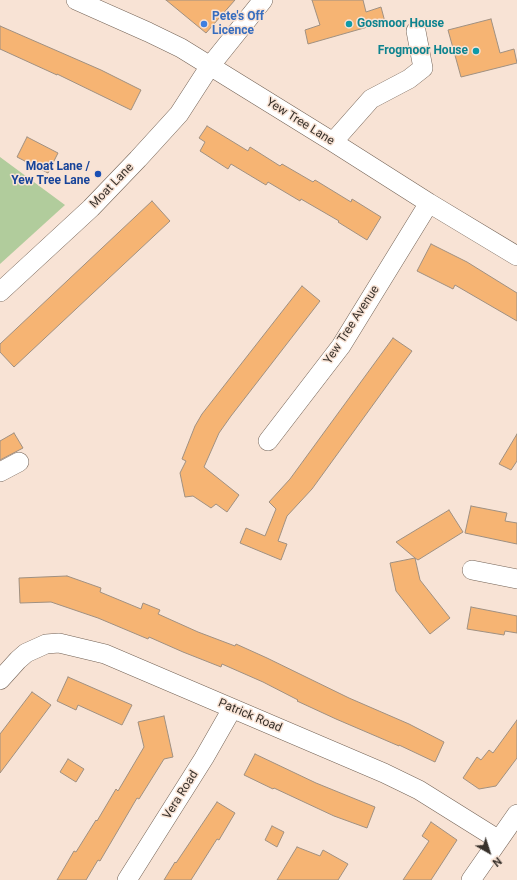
<!DOCTYPE html>
<style>
body{margin:0}
#map{position:relative;width:517px;height:880px;overflow:hidden;background:#f8e3d5;font-family:Roboto,sans-serif}
canvas{display:block}
.north{position:absolute;left:469px;top:832px;width:40px;height:40px;-webkit-text-stroke:3px #f8e3d5;paint-order:stroke;rotate:141deg;font-size:11px;font-weight:700;line-height:16px;text-align:center;color:#37302a}
.north::after{content:'';display:block;margin:auto;width:14px;height:18px;background:#37302a;clip-path:polygon(50% 0,100% 100%,50% 72%,0 100%)}
</style>
<div id="map">
<canvas width="517" height="880"></canvas>
<div class="north">N</div>
</div>
<script>
const ctx = document.querySelector('canvas').getContext('2d');
ctx.lineJoin = 'round';
function fill(path, color) {
  ctx.fillStyle = color;
  ctx.fill(path, 'evenodd');
}
function poly(rows) {
  const path = new Path2D();
  for (const r of rows) {
    path.moveTo(r[0], r[1]);
    for (let i = 2; i < r.length; i += 2) path.lineTo(r[i], r[i + 1]);
  }
  return path;
}
function trace(path, color, width, dash) {
  ctx.strokeStyle = color;
  ctx.lineWidth = width;
  ctx.lineCap = dash ? 'butt' : 'round';
  ctx.setLineDash(dash || []);
  ctx.stroke(path);
}
function write(font, color, halo, rows, align = 'center') {
  ctx.font = font + ' Roboto,sans-serif';
  ctx.lineWidth = 3;
  ctx.setLineDash([]);
  ctx.textBaseline = 'middle';
  ctx.strokeStyle = halo;
  ctx.fillStyle = color;
  for (const [text, x, y, turn = 0] of rows) {
    ctx.save();
    ctx.translate(x, y);
    ctx.rotate((+turn || 0) * Math.PI / 180);
    ctx.textAlign = isNaN(turn) ? turn : align;
    if (halo) ctx.strokeText(text, 0, 0);
    ctx.fillText(text, 0, 0);
    ctx.restore();
  }
}
fill(poly([
 [0,157,65,205,0,264]
]), '#b1cc9c');
const building = poly([
 [166,0,235,0,206,33,166,0],
 [312,0,363,0,366,12,381,7,385,22,308,44,305,30,320,25,312,0],
 [491,19,500,53,514,49,517,63,461,77,448,30,491,19],
 [0,26,101,70,141,90,131,110,57,74,57,75,0,49,0,26],
 [207,126,248,151,250,147,280,166,282,164,313,182,315,180,351,202,352,199,381,217,367,240,338,222,339,221,301,199,300,201,268,182,266,185,231,164,228,169,200,151,205,142,199,138,207,126],
 [27,137,58,153,48,173,17,157,27,137],
 [152,201,170,221,14,367,0,352,0,344,152,201],
 [431,244,467,262,517,293,517,321,455,285,453,289,417,271,431,244],
 [302,286,320,301,231,416,219,433,204,467,239,495,227,512,216,504,211,508,193,496,185,497,180,473,186,461,182,459,195,426,202,414,302,286],
 [393,338,412,351,312,489,287,516,278,541,287,544,281,560,240,543,246,528,265,536,276,509,269,502,290,479,393,338],
 [14,433,23,448,0,460,0,441,14,433],
 [517,434,517,461,511,470,499,464,517,434],
 [471,506,507,513,505,521,517,523,517,544,465,533,471,506],
 [449,510,463,532,418,560,415,558,420,580,450,618,430,634,396,591,390,563,415,558,396,542,449,510],
 [67,576,101,588,100,592,141,609,143,603,160,610,158,614,198,632,235,646,236,644,267,658,349,698,409,724,444,742,435,762,399,745,399,746,336,719,297,701,298,700,263,682,222,664,221,667,183,652,149,637,148,639,98,618,51,602,20,603,19,578,67,576],
 [471,607,517,616,517,633,505,631,504,635,467,629,471,607],
 [68,677,132,705,122,725,78,705,76,710,57,701,68,677],
 [32,692,51,705,0,773,0,734,32,692],
 [164,716,173,757,164,759,139,799,137,798,100,861,98,860,86,880,57,880,74,851,76,852,96,820,97,821,116,789,118,791,144,747,138,722,164,716],
 [517,720,517,758,496,786,479,789,463,778,477,757,481,760,489,750,493,753,517,720],
 [255,754,316,783,375,807,367,828,334,816,274,788,273,789,244,775,255,754],
 [68,759,84,769,76,782,60,772,68,759],
 [217,802,235,813,219,840,217,839,191,880,164,880,175,862,176,863,217,802],
 [431,822,457,840,431,880,403,880,429,841,422,836,431,822],
 [272,826,284,832,277,847,265,840,272,826],
 [297,847,320,856,323,850,348,864,338,880,277,880,297,847]
]);
fill(building, '#f6b473');
trace(building, '#a09081', 1);
const minor = poly([
 [76,0,148,32,181,48,333,142,429,203,517,256],
 [333,142,371,99,409,79,423,68,416,31],
 [0,292,91,208,138,159,179,114,210,66,263,0],
 [268,441,341,346,429,203],
 [0,472,19,462],
 [472,570,517,579],
 [0,680,18,660,26,653,46,644,59,643,105,654,384,773,419,790,499,840],
 [127,880,204,758,232,709],
 [471,880,517,814]
]);
trace(minor, '#736255', 20);
trace(minor, '#fff', 19);
for (const [x, y, r, color] of [
 [204,24,4,"#3f7fe0"],
 [349,24,4,"#0f9aa8"],
 [476,51,4,"#0f9aa8"],
 [98,174,4,"#1a4fb4"]
]) {
  const dot = new Path2D();
  dot.arc(x, y, r, 0, 2 * Math.PI);
  ctx.fillStyle = color;
  ctx.fill(dot);
  trace(dot, '#f8e3d5', 1.5);
}
write('bold 12px', '#366cbe', '#f8e3d5', [
 ["Pete's Off",212,17],
 ["Licence",212,31]
], 'left');
write('bold 12px', '#0d838f', '#f8e3d5', [
 ["Gosmoor House",357,24],
 ["Frogmoor House",468,51,"right"]
], 'left');
write('12px', '#37302a', '#f8e3d5', [
 ["Yew Tree Lane",300,122,32],
 ["Moat Lane",112,186,-46],
 ["Yew Tree Avenue",352,325,-57],
 ["Patrick Road",250,716,23],
 ["Vera Road",181,795,-58]
]);
write('bold 12px', '#164399', '#f8e3d5', [
 ["Moat Lane /",90,167],
 ["Yew Tree Lane",90,181]
], 'right');
</script>
